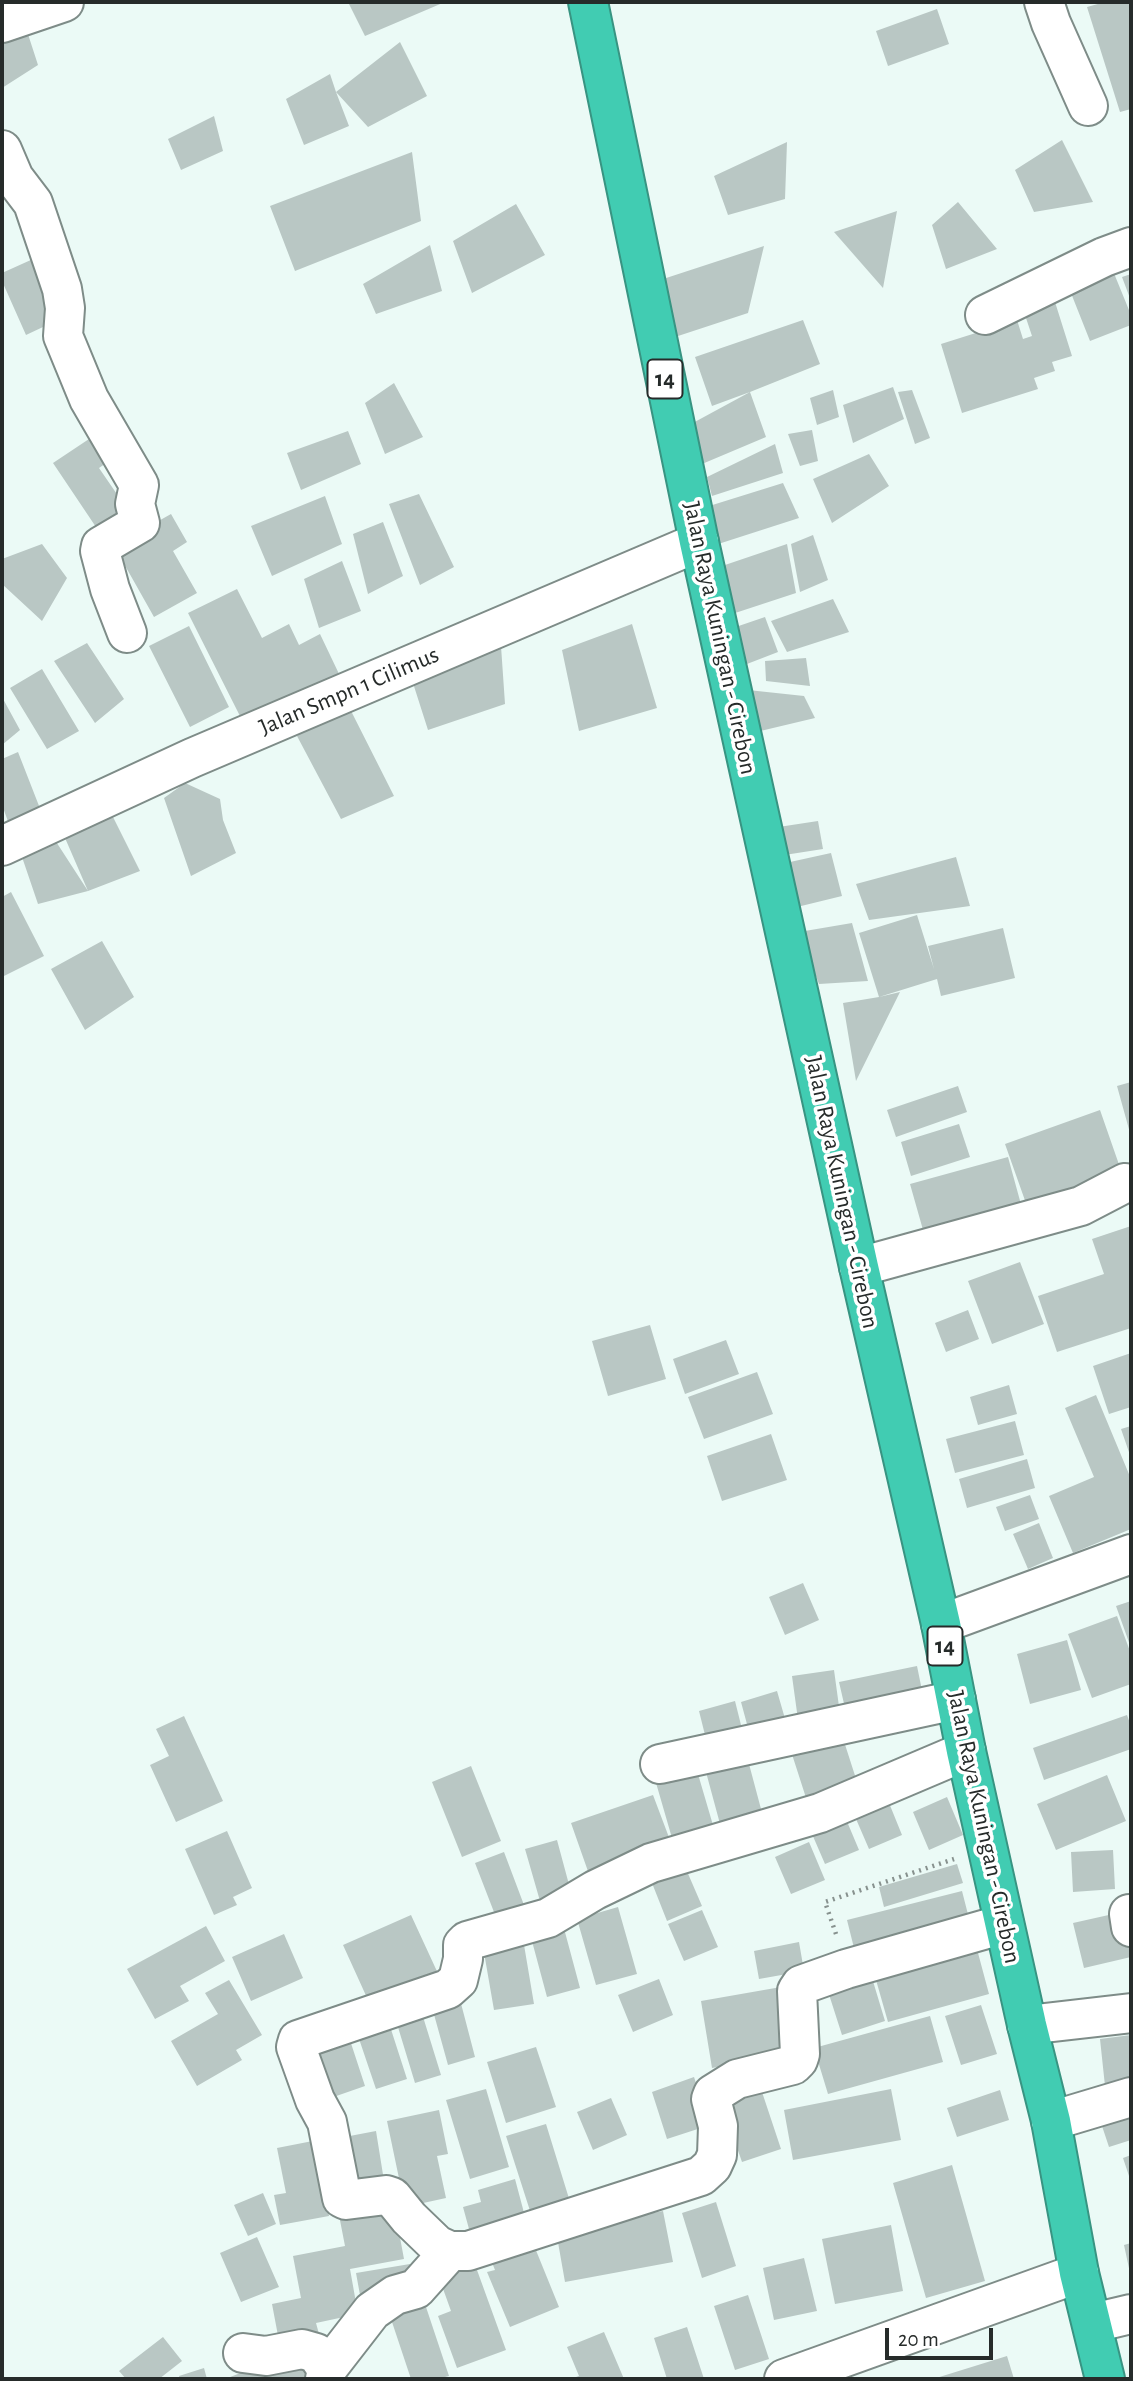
<!DOCTYPE html>
<style>
body{margin:0}
#map{position:relative;width:1133px;height:2381px;overflow:hidden;background:#ebfaf6;font-family:"Alegreya Sans",sans-serif}
canvas{display:block}
.frame{position:absolute;inset:0;border:4px solid #262b2a;pointer-events:none}
.scale{position:absolute;left:885px;top:2328px;width:108px;height:32px;box-sizing:border-box;border:4px solid #262b2a;border-top:0;padding-left:9px;font-size:21px;line-height:24px;white-space:nowrap;color:#262b2a;-webkit-text-stroke:5px #fff;paint-order:stroke}
</style>
<div id="map">
<canvas width="1133" height="2381"></canvas>
<div class="frame"></div>
<div class="scale">20 m</div>
</div>
<script>
const ctx = document.querySelector('canvas').getContext('2d');
ctx.lineJoin = 'round';
function fill(path, color) {
  ctx.fillStyle = color;
  ctx.fill(path, 'evenodd');
}
function poly(rows) {
  const path = new Path2D();
  for (const r of rows) {
    path.moveTo(r[0], r[1]);
    for (let i = 2; i < r.length; i += 2) path.lineTo(r[i], r[i + 1]);
  }
  return path;
}
function trace(path, color, width, dash) {
  ctx.strokeStyle = color;
  ctx.lineWidth = width;
  ctx.lineCap = dash ? 'butt' : 'round';
  ctx.setLineDash(dash || []);
  ctx.stroke(path);
}
function write(font, color, halo, rows, align = 'center') {
  ctx.font = font + ' "Alegreya Sans",sans-serif';
  ctx.lineWidth = 7;
  ctx.setLineDash([]);
  ctx.textBaseline = 'middle';
  ctx.strokeStyle = halo;
  ctx.fillStyle = color;
  for (const [text, x, y, turn = 0] of rows) {
    ctx.save();
    ctx.translate(x, y);
    ctx.rotate((+turn || 0) * Math.PI / 180);
    ctx.textAlign = isNaN(turn) ? turn : align;
    if (halo) ctx.strokeText(text, 0, 0);
    ctx.fillText(text, 0, 0);
    ctx.restore();
  }
}
fill(poly([
 [348,2,445,2,365,36],
 [1105,2,1131,2,1131,109,1120,112,1087,7],
 [937,9,949,44,888,66,876,31],
 [26,28,38,65,2,88,2,38],
 [400,42,427,96,368,127,336,92,349,126,304,145,286,99,330,74,336,92],
 [214,116,223,151,181,170,168,139],
 [1062,140,1093,202,1034,212,1015,170],
 [787,142,785,199,728,215,714,176],
 [412,152,421,221,295,271,270,206],
 [958,202,997,249,946,269,932,225],
 [516,204,545,255,472,293,453,241],
 [897,211,883,288,834,232],
 [430,245,442,291,376,314,363,284],
 [764,246,748,313,675,337,657,281],
 [33,259,60,319,26,335,2,281,2,273],
 [1111,266,1131,315,1131,325,1090,341,1067,283],
 [1131,274,1131,301,1122,277],
 [1055,302,1072,356,1052,362,1055,371,1034,378,1038,389,962,413,941,344,1017,320,1023,339,1032,336,1024,312],
 [803,320,820,364,750,392,766,437,702,464,691,424,750,392,712,406,695,357],
 [394,383,423,437,385,454,365,403],
 [893,387,904,419,853,443,843,405],
 [833,390,839,417,817,425,810,398],
 [912,390,930,438,915,444,898,392],
 [812,430,818,461,800,466,788,434],
 [348,431,361,464,301,490,287,453],
 [95,435,112,459,99,468,134,519,104,539,53,463],
 [775,444,783,473,712,496,707,477],
 [869,454,889,486,832,523,813,479],
 [783,483,799,518,712,546,706,507],
 [419,494,454,567,420,585,389,504],
 [325,496,342,544,272,576,251,526],
 [171,514,187,542,173,551,197,593,154,617,114,546],
 [383,522,403,576,368,594,353,534],
 [813,535,828,580,800,592,791,544],
 [42,544,67,578,42,621,2,584,2,559],
 [787,544,796,593,726,616,722,566],
 [342,561,361,611,319,628,304,579],
 [237,589,262,638,289,624,299,645,320,634,340,676,244,724,188,613],
 [833,599,849,632,787,652,771,621],
 [765,617,778,652,734,669,724,631],
 [632,624,657,708,579,731,562,650],
 [189,626,229,707,190,727,149,646],
 [87,643,124,699,95,723,54,661],
 [501,646,505,704,428,730,412,680],
 [806,658,810,686,766,681,765,661],
 [42,669,79,731,47,749,10,688],
 [748,690,804,696,815,718,752,733],
 [2,697,20,730,2,745],
 [347,703,394,796,341,819,297,736],
 [18,752,41,811,9,824,2,805,2,759],
 [185,783,220,799,223,820,236,853,191,876,164,798],
 [113,817,140,871,88,891,62,831],
 [818,821,823,849,778,856,772,828],
 [53,837,88,891,38,904,22,857],
 [831,853,842,896,793,908,781,864],
 [956,857,970,906,869,920,856,884],
 [11,892,44,956,4,976,2,971,2,897],
 [917,915,934,969,928,946,1003,928,1015,978,941,996,937,979,879,997,900,992,856,1081,843,1003,879,997,859,933],
 [852,923,868,981,819,984,799,932],
 [102,941,134,997,85,1030,51,969],
 [1131,1082,1131,1133,1130,1133,1117,1086],
 [958,1086,967,1112,896,1137,887,1110],
 [1100,1110,1123,1176,1028,1209,1005,1144],
 [959,1124,970,1157,911,1176,901,1142],
 [1008,1157,1022,1208,925,1237,910,1184],
 [1131,1226,1131,1328,1057,1352,1038,1296,1104,1274,1092,1239],
 [1020,1262,1044,1324,992,1344,968,1281],
 [968,1310,979,1339,946,1352,935,1323],
 [650,1325,666,1379,608,1396,592,1341],
 [726,1340,739,1374,685,1394,673,1359],
 [1131,1353,1131,1407,1109,1414,1093,1366],
 [757,1372,773,1414,704,1439,688,1397],
 [1009,1385,1017,1414,978,1425,970,1397],
 [1096,1395,1131,1479,1131,1529,1073,1553,1049,1496,1094,1477,1065,1408],
 [1015,1421,1024,1455,955,1473,946,1439],
 [1131,1426,1131,1458,1121,1429],
 [771,1434,787,1480,722,1501,707,1456],
 [1027,1459,1035,1488,967,1508,959,1479],
 [1030,1495,1039,1519,1005,1531,996,1507],
 [1039,1523,1053,1558,1028,1569,1013,1534],
 [803,1583,819,1620,785,1635,769,1597],
 [1131,1601,1131,1648,1116,1606],
 [1117,1616,1131,1654,1131,1684,1092,1698,1068,1634],
 [1067,1640,1081,1690,1030,1704,1017,1654],
 [917,1666,925,1705,848,1721,839,1682],
 [834,1670,841,1721,799,1727,792,1676],
 [777,1691,788,1729,751,1739,741,1702],
 [735,1701,744,1737,708,1747,699,1711],
 [1127,1715,1131,1726,1131,1749,1044,1780,1033,1748],
 [184,1716,223,1801,176,1822,150,1765,169,1756,156,1729],
 [840,1729,859,1788,808,1804,789,1745],
 [745,1749,765,1824,723,1835,703,1761],
 [693,1757,715,1832,674,1845,652,1769],
 [471,1766,501,1841,462,1857,432,1782],
 [1107,1775,1126,1821,1056,1850,1037,1804],
 [653,1795,673,1848,590,1877,571,1823],
 [947,1797,963,1835,929,1850,913,1812],
 [887,1798,902,1835,869,1849,853,1812],
 [843,1812,859,1850,825,1864,809,1827],
 [227,1831,252,1888,233,1897,237,1905,214,1915,185,1849],
 [557,1840,571,1892,540,1901,525,1849],
 [809,1842,825,1880,791,1894,775,1857],
 [1113,1850,1115,1889,1073,1892,1071,1852],
 [504,1852,527,1913,499,1925,475,1863],
 [957,1864,963,1883,884,1907,879,1887],
 [686,1869,702,1906,667,1921,652,1883],
 [962,1891,972,1930,857,1960,847,1920],
 [618,1907,637,1974,596,1985,577,1919],
 [702,1910,718,1947,684,1961,668,1924],
 [1122,1912,1131,1957,1084,1968,1073,1923],
 [411,1915,441,1980,373,2011,343,1945],
 [562,1921,580,1988,547,1997,529,1930],
 [206,1926,225,1961,180,1986,189,2001,155,2019,127,1969],
 [522,1933,534,2004,494,2010,482,1941],
 [284,1934,303,1978,251,2001,232,1957],
 [974,1938,989,1994,888,2022,872,1966],
 [799,1942,804,1971,759,1979,754,1951],
 [869,1968,885,2021,842,2035,825,1982],
 [659,1979,673,2015,633,2032,618,1995],
 [229,1980,262,2035,236,2050,242,2060,197,2086,171,2041,218,2014,205,1993],
 [781,1987,791,2054,712,2068,701,2001],
 [458,1992,475,2057,448,2065,430,2000],
 [981,2005,997,2054,961,2065,945,2016],
 [420,2007,441,2075,415,2083,394,2014],
 [930,2016,943,2062,828,2094,814,2048],
 [387,2017,407,2079,376,2089,355,2027],
 [346,2028,365,2086,322,2101,303,2043],
 [1131,2035,1131,2083,1105,2086,1100,2039],
 [536,2047,556,2107,506,2123,487,2062],
 [694,2077,710,2125,667,2139,652,2092],
 [758,2080,781,2149,742,2162,718,2093],
 [486,2089,509,2167,470,2179,446,2100],
 [891,2089,901,2140,793,2160,784,2110],
 [1000,2090,1009,2120,957,2137,947,2108],
 [611,2098,627,2135,593,2150,577,2112],
 [1131,2100,1131,2140,1109,2147,1097,2111],
 [439,2110,448,2154,437,2156,446,2198,405,2207,387,2121],
 [546,2124,571,2205,532,2217,506,2136],
 [376,2131,385,2187,344,2195,334,2139],
 [328,2138,322,2175,329,2216,280,2225,274,2195,286,2193,277,2148],
 [1131,2155,1131,2182,1123,2158],
 [952,2165,985,2281,926,2298,893,2183],
 [515,2179,527,2224,472,2240,463,2207,481,2202,478,2190],
 [263,2193,276,2224,248,2236,234,2205],
 [393,2200,404,2259,350,2269,358,2314,316,2323,319,2334,279,2341,272,2304,301,2298,293,2256,345,2246,338,2210],
 [716,2202,736,2266,702,2278,682,2213],
 [663,2211,673,2262,565,2282,556,2231],
 [891,2225,903,2291,835,2304,822,2239],
 [257,2237,279,2287,241,2302,220,2253],
 [533,2243,559,2307,510,2327,487,2272,495,2270,491,2260],
 [1131,2243,1131,2273,1130,2273,1124,2245],
 [804,2258,817,2311,774,2320,763,2268],
 [473,2259,506,2350,457,2368,438,2316,451,2311,437,2272],
 [410,2264,414,2286,360,2295,356,2273],
 [421,2292,449,2376,437,2379,411,2379,386,2304],
 [748,2295,769,2359,735,2370,714,2306],
 [687,2327,704,2379,667,2379,654,2338],
 [604,2332,624,2379,570,2379,579,2376,567,2347],
 [163,2337,182,2361,159,2379,126,2379,119,2371],
 [297,2351,308,2379,225,2379],
 [1007,2356,1014,2379,933,2379],
 [204,2368,207,2379,180,2379,179,2376]
]), '#b9c7c4');
const minor = poly([
 [1044,2,1051,23,1088,106],
 [2,23,64,2],
 [2,150,14,178,33,203,62,289,65,308,63,336,68,348,89,399,139,485,135,504,140,523,101,546,100,551,110,589,127,633],
 [985,315,1104,257,1131,247],
 [2,846,192,758,699,542],
 [859,1267,1081,1206,1125,1183],
 [941,1624,1131,1554],
 [966,1751,820,1813,651,1863,595,1890,548,1918,467,1941,463,1945,463,1959,458,1980,448,1989,298,2040,296,2047,315,2100,327,2122,342,2198,346,2200,386,2195,392,2197,409,2218,437,2245,450,2251,468,2251,701,2176,712,2166,717,2155,718,2126,711,2099,713,2094,737,2079,793,2065,798,2060,800,2054,797,1991,801,1985,846,1969,1004,1924],
 [660,1764,956,1700],
 [1129,1914,1131,1927],
 [1027,2025,1131,2013],
 [1051,2121,1131,2097],
 [1093,2323,1131,2314],
 [243,2353,266,2356,302,2349,316,2353,327,2369,325,2379],
 [327,2369,372,2311,395,2295,416,2289,450,2251],
 [784,2379,1079,2273]
]);
const highway = poly([
 [588,2,699,542,859,1267,941,1624,966,1751,1027,2025,1051,2121,1079,2273,1105,2379]
]);
trace(minor, '#7e8c88', 42);
trace(highway, '#389482', 42);
trace(poly([
 [836,1934,825,1902,954,1859]
]), '#87918e', 4.5, [2, 5]);
trace(minor, '#fff', 38);
trace(highway, '#41ccb2', 38);
for (const [x, y, w] of [
 [665,379,35],
 [945,1646,35]
]) {
  const box = new Path2D();
  box.roundRect(x - w / 2, y - 19.5, w, 39, 5);
  ctx.fillStyle = '#fff';
  ctx.fill(box);
  trace(box, '#262b2a', 2);
}
write('bold 23px', '#262b2a', null, [
 ["14",665,379],
 ["14",945,1646]
]);
write('24px', '#262b2a', '#fff', [
 ["Jalan Raya Kuningan - Cirebon",720,638,78],
 ["Jalan Smpn 1 Cilimus",349,691,-23],
 ["Jalan Raya Kuningan - Cirebon",842,1192,78],
 ["Jalan Raya Kuningan - Cirebon",984,1827,78]
]);
</script>
